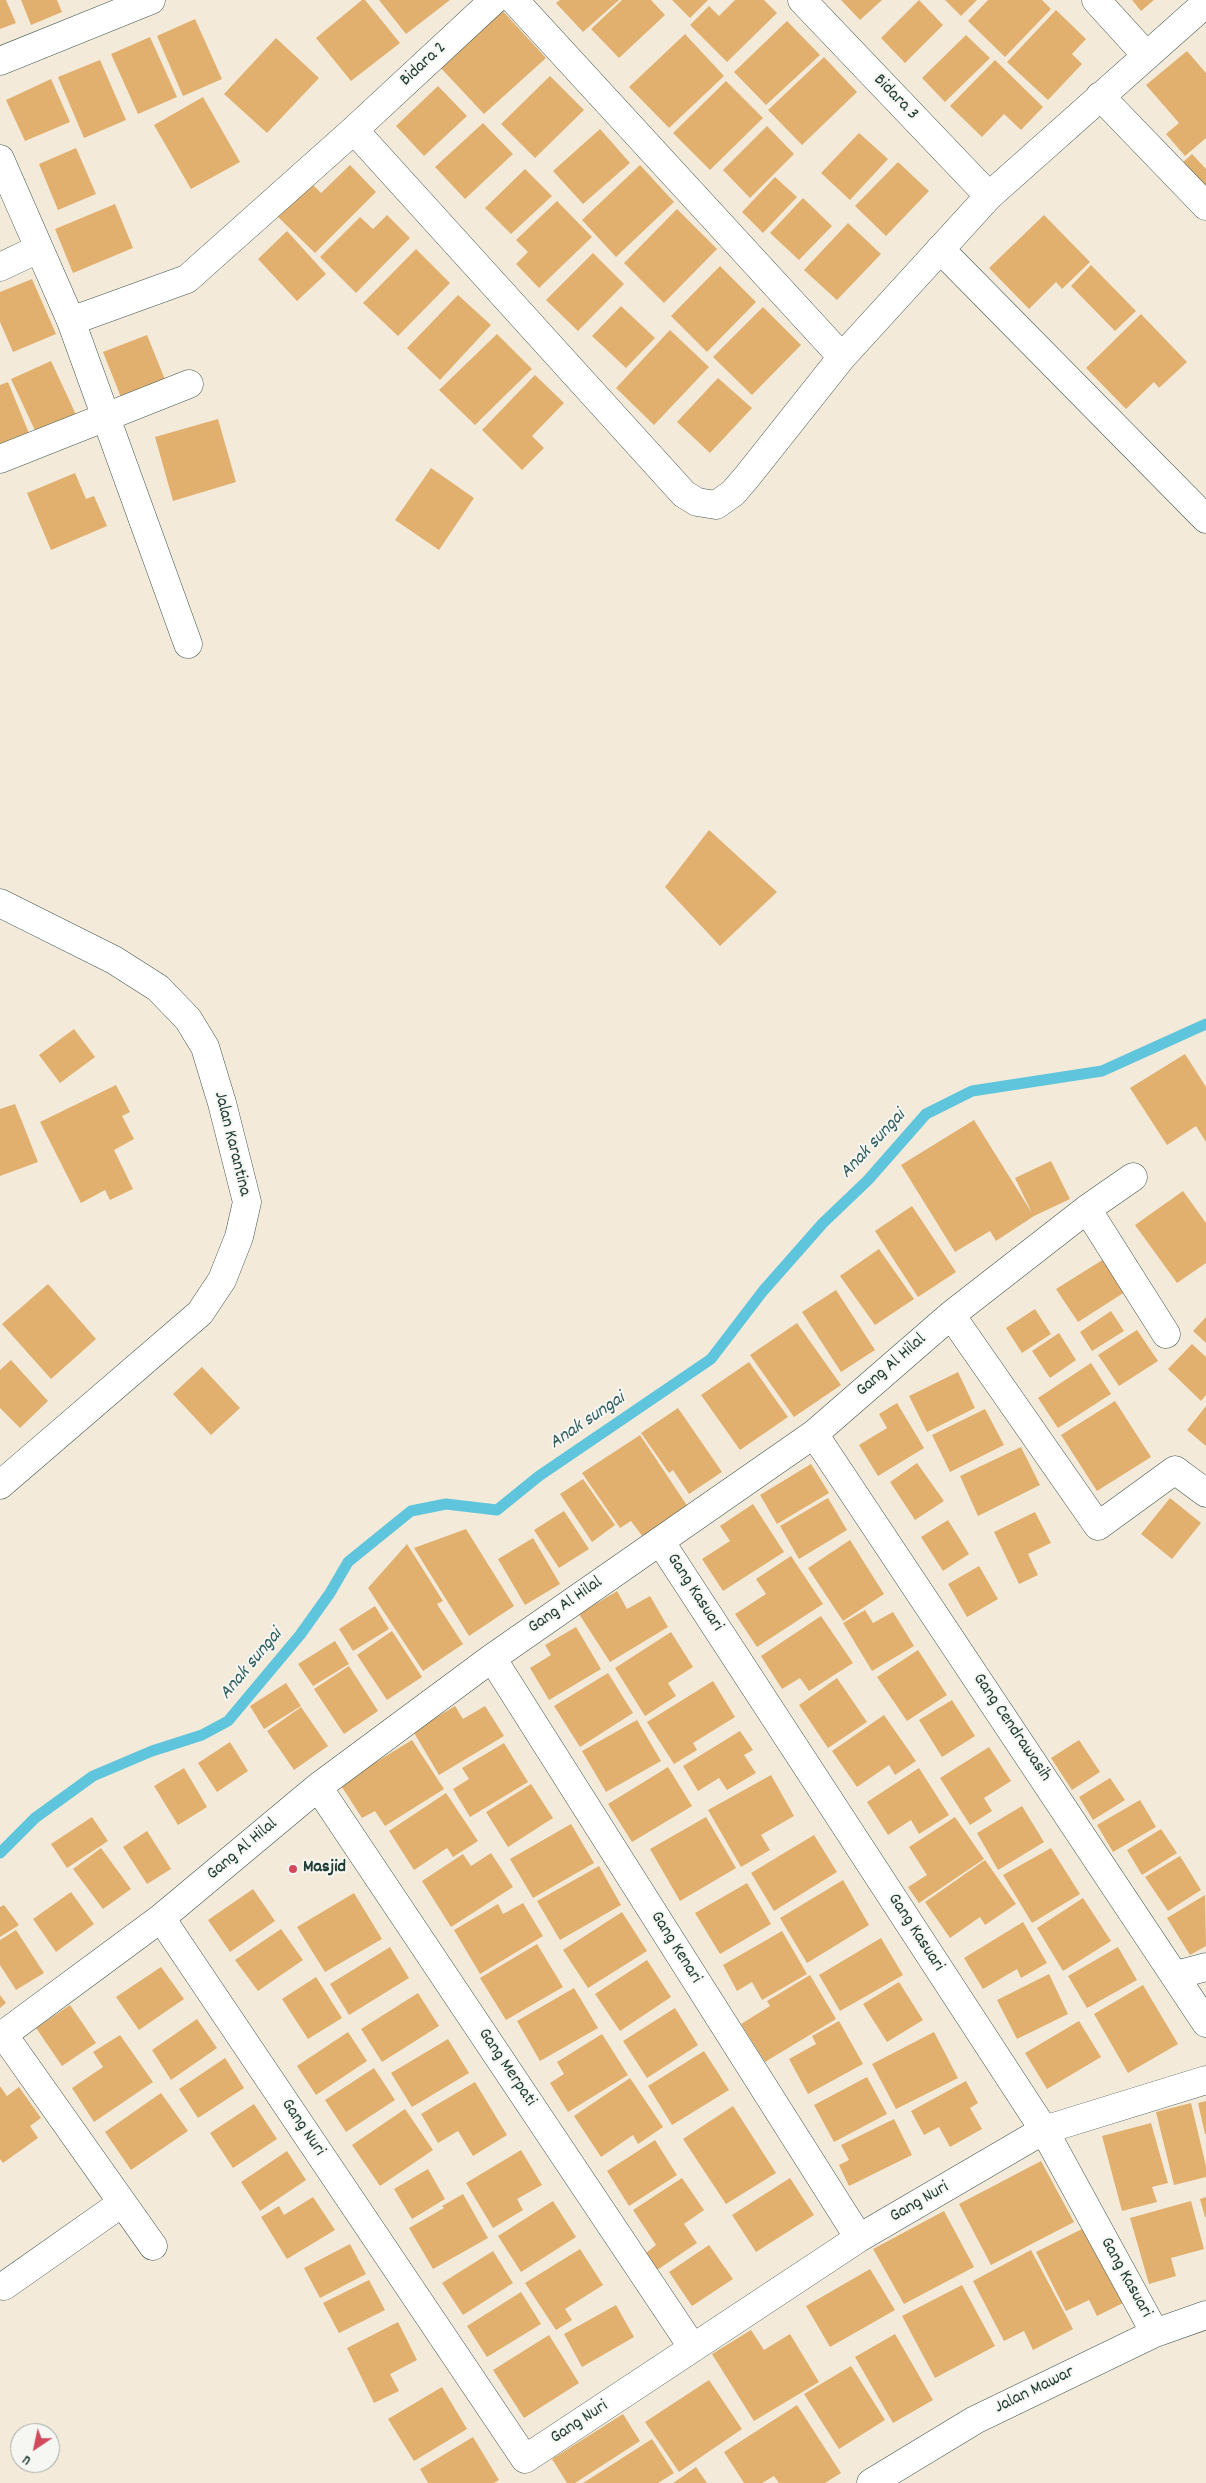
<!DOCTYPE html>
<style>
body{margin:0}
#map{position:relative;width:1206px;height:2483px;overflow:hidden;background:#f4eada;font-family:Dekko,sans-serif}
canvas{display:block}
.north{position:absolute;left:10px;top:2423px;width:50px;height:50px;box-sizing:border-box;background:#f6f6f2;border:1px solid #a0aca6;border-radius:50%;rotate:214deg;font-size:14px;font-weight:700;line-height:20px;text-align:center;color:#1f3d34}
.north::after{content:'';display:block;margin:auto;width:18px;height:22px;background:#d1495b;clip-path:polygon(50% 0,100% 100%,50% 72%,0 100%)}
</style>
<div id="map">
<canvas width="1206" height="2483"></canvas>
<div class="north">U</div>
</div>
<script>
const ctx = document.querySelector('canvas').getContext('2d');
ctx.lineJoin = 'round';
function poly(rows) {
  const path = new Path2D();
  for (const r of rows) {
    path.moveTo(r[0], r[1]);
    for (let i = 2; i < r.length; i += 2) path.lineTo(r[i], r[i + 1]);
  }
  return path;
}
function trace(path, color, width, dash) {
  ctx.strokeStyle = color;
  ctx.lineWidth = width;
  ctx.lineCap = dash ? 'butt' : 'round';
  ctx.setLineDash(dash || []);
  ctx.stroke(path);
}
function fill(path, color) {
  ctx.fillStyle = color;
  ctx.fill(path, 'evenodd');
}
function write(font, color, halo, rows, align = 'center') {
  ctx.font = font + ' Dekko,sans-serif';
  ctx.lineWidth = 4;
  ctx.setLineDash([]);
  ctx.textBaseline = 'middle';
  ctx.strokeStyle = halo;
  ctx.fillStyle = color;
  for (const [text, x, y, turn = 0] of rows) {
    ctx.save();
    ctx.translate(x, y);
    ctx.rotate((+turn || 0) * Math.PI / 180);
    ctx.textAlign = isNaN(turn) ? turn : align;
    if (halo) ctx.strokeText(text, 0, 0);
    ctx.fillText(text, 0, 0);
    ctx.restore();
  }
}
trace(poly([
 [0,1853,35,1818,93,1776,152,1751,202,1735,228,1721,300,1635,330,1593,348,1562,411,1511,446,1504,497,1510,539,1476,711,1359,763,1291,823,1223,868,1180,926,1114,972,1091,1102,1071,1206,1024]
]), '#5fc5dc', 11);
fill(poly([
 [0,0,6,0,16,23,0,29],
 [21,0,57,0,62,12,31,25],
 [362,0,365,0,400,43,351,81,316,38],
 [379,0,450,0,406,34],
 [560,0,619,0,583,32,556,3],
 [622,0,651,0,665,15,619,58,591,29],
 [672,0,708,0,690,18],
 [735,0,764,0,777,13,727,62,690,25,709,6,719,16],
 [841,0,882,0,860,20],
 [919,0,943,25,905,63,881,38],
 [945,0,977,0,961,16],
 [988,0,1042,0,1051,9,1005,57,968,21],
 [1132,0,1154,0,1141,11],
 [500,8,546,58,484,114,438,65],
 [1056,10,1086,39,1072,54,1082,64,1048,100,1007,62],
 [195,19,222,79,183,96,157,36],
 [787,21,820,55,766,105,734,72],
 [685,34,724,76,669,128,629,87],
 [966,35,990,58,945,102,922,78],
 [150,37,177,97,138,114,111,54],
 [276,38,319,78,267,133,224,94],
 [1187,51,1206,73,1206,138,1185,156,1166,134,1179,123,1146,85],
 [824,57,857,92,802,145,768,110],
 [100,60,126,120,84,138,58,77],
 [995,60,1043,107,1021,130,1004,114,982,137,950,106],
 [550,76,584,110,535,158,501,124],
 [51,79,70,122,25,141,6,100],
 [726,81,763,118,710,170,673,133],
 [438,86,467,116,424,156,396,126],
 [203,97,240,162,191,189,154,125],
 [483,123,513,154,465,199,435,167],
 [767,126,794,154,750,198,723,170],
 [600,129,630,163,583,204,553,171],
 [859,133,888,159,850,200,821,173],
 [76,148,96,194,58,210,39,164],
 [1192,154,1206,169,1206,185,1191,198,1170,174],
 [898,162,929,191,886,236,855,206],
 [350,165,376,192,315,253,276,215,310,182,321,193],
 [640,165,674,202,616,257,582,220],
 [525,169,552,196,511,234,485,208],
 [775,177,797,197,763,233,742,212],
 [803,198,832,226,799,260,770,233],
 [557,201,592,237,539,288,516,264,528,252,516,240],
 [115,204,133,248,73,273,55,229],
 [677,209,717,249,664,303,624,263],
 [387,215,410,238,356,293,320,257,360,217,373,229],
 [1044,215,1090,262,1062,289,1056,282,1029,309,989,268],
 [848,223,881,254,837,300,804,270],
 [287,231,326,274,297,301,258,259],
 [416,249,450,283,398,336,363,303],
 [593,253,624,284,578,331,546,300],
 [1091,265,1136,311,1115,331,1071,286],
 [720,266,756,302,707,352,671,316],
 [32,279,56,334,13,352,0,322,0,292],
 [458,295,491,325,440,380,407,348],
 [621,306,655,338,626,368,592,336],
 [763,307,801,345,752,395,713,357],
 [1141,314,1187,362,1159,388,1154,382,1126,409,1086,368],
 [670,330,709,367,654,425,616,388],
 [497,334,532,369,475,425,439,390],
 [147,335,170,392,126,410,103,352],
 [51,361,78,419,38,437,11,379],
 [535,375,564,403,532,436,544,448,522,470,482,430],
 [718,378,752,408,710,453,677,422],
 [8,382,31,438,0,451,0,385],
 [218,419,236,482,173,501,155,437],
 [431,468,474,498,439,550,395,520],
 [75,473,86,499,94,496,107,526,51,550,27,493],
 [709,830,777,892,720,946,665,887],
 [74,1029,95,1057,60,1083,39,1055],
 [1185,1054,1206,1087,1206,1142,1196,1126,1167,1145,1130,1088],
 [116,1085,130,1112,122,1116,134,1139,114,1150,133,1189,110,1200,105,1190,81,1203,40,1122],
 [15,1104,38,1162,0,1176,0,1109],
 [974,1120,1032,1213,1015,1178,1051,1161,1070,1199,1034,1216,996,1241,990,1231,955,1252,901,1165],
 [1183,1191,1206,1223,1206,1263,1177,1283,1135,1225],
 [912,1206,956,1272,918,1297,875,1231],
 [879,1249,914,1299,875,1325,840,1276],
 [1104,1259,1125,1292,1078,1322,1056,1289],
 [48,1284,96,1339,51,1379,2,1324],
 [836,1290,875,1350,841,1372,802,1312],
 [1035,1309,1051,1334,1022,1353,1006,1328],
 [1111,1311,1124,1331,1092,1351,1080,1332],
 [1206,1317,1206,1343,1193,1331],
 [797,1323,841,1385,794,1417,750,1355],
 [1137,1330,1158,1361,1119,1386,1098,1355],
 [1059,1333,1076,1360,1050,1378,1032,1351],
 [1192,1344,1206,1357,1206,1395,1201,1401,1168,1369],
 [11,1360,48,1401,20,1428,0,1408,0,1370],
 [749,1362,788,1417,740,1450,701,1395],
 [1091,1363,1111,1394,1058,1428,1038,1398],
 [202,1367,240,1408,211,1435,173,1394],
 [958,1372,975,1408,927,1432,909,1396],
 [1115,1401,1151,1457,1097,1491,1061,1435],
 [897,1403,924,1448,878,1476,859,1445,887,1428,879,1414],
 [1206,1406,1206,1446,1187,1430],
 [678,1408,722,1472,689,1494,673,1470,669,1473,641,1433],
 [985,1409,1004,1445,950,1472,932,1435],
 [640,1435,688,1507,643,1537,631,1521,620,1528,582,1473],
 [1021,1447,1040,1485,978,1516,960,1476],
 [917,1463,944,1501,915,1520,890,1482],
 [811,1464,829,1493,777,1524,760,1495],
 [583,1479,615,1525,592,1542,560,1494],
 [828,1498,847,1530,799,1559,780,1526],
 [1170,1498,1201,1523,1172,1559,1141,1534],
 [753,1504,784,1552,723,1591,702,1559,730,1541,720,1526],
 [564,1511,589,1549,559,1568,534,1530],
 [1035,1512,1051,1543,1028,1554,1038,1575,1019,1584,994,1532],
 [948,1520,969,1554,943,1571,921,1537],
 [466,1529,514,1606,469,1636,414,1548],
 [533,1538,560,1584,525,1605,498,1559],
 [850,1540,884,1594,843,1621,808,1568],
 [407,1544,443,1601,437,1604,463,1644,423,1671,368,1588],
 [791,1556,823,1604,757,1647,735,1614,766,1594,756,1579],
 [979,1566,998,1599,967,1617,948,1584],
 [617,1591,627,1609,650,1596,668,1627,610,1662,579,1614],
 [375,1606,389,1629,353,1651,339,1629],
 [865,1610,873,1623,893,1612,914,1646,872,1671,843,1623],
 [821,1616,853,1663,809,1691,800,1678,782,1689,761,1656],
 [576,1627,601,1669,549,1700,530,1668,551,1655,545,1645],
 [392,1631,422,1677,387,1700,357,1655],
 [671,1632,693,1667,668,1683,676,1696,645,1716,615,1668],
 [335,1641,349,1664,313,1686,298,1664],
 [918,1650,947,1695,907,1721,877,1677],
 [349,1666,378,1711,344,1734,314,1689],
 [608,1673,633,1713,580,1747,554,1706],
 [837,1678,867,1722,828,1748,799,1705],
 [713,1681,735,1717,693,1743,697,1750,674,1764,647,1722],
 [286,1683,301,1706,264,1729,250,1706],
 [952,1700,975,1736,942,1757,919,1720],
 [455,1706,463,1719,485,1706,504,1736,439,1775,413,1731],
 [301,1707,328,1746,294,1770,267,1731],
 [884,1715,916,1761,895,1775,889,1765,857,1787,832,1751],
 [637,1720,661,1761,606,1792,582,1751],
 [740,1731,753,1750,744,1755,756,1773,727,1790,719,1778,698,1791,683,1766],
 [412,1740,444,1789,385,1826,375,1811,362,1818,340,1784],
 [1079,1740,1100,1772,1072,1790,1051,1758],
 [230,1742,248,1771,217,1792,198,1763],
 [504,1743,528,1782,470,1817,453,1789,469,1779,462,1768],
 [989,1747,1011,1781,984,1798,992,1811,970,1825,940,1778],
 [668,1767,692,1806,632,1842,608,1804],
 [184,1768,207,1807,178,1825,154,1786],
 [919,1768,949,1815,919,1834,911,1820,888,1835,867,1802],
 [771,1775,794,1816,761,1835,770,1850,741,1867,708,1810],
 [1110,1778,1125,1800,1093,1820,1079,1797],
 [531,1784,553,1818,508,1847,486,1812],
 [446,1793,478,1841,453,1857,447,1848,414,1870,389,1831],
 [1140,1800,1156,1827,1113,1852,1097,1825],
 [1022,1806,1044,1842,998,1870,977,1833],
 [92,1817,108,1841,67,1868,51,1844],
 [706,1817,736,1868,680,1901,650,1849],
 [955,1817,984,1859,919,1903,908,1887,927,1875,909,1847],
 [571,1824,594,1863,533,1898,510,1859],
 [1161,1829,1177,1853,1142,1875,1127,1850],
 [147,1831,171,1869,147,1884,123,1847],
 [814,1835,837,1872,774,1911,751,1873],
 [101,1848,131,1889,103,1909,73,1869],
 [1051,1848,1080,1894,1032,1923,1003,1875],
 [491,1853,513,1887,451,1927,422,1881,463,1854,471,1866],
 [1180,1856,1201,1890,1168,1911,1145,1877],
 [985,1860,1016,1904,985,1925,980,1917,950,1938,925,1902],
 [599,1866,621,1905,560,1940,537,1901],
 [843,1880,869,1925,807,1963,780,1918],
 [747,1883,771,1924,720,1954,695,1913],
 [253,1889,275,1921,230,1952,208,1920],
 [71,1892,94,1924,56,1952,33,1919],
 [354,1893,382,1939,325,1972,297,1927],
 [1205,1895,1206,1946,1190,1955,1167,1918],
 [1083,1898,1111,1941,1063,1971,1037,1928],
 [523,1903,543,1936,480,1974,454,1930,498,1904,503,1914],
 [4,1905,19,1925,0,1937,0,1907],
 [622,1912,647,1951,588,1988,563,1950],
 [1023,1922,1047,1963,1021,1978,1017,1969,983,1989,964,1958],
 [281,1929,303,1960,258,1991,235,1960],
 [16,1930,44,1973,16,1990,0,1965,0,1940],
 [782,1931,807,1974,762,2000,752,1982,737,1991,723,1965],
 [881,1938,903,1975,840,2011,819,1975],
 [537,1944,563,1987,506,2020,480,1978],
 [390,1947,409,1978,349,2015,330,1984],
 [1118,1947,1137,1980,1087,2008,1068,1976],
 [647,1960,671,1997,620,2031,595,1994],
 [161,1967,184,1999,139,2030,116,1997],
 [1049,1974,1068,2014,1017,2039,997,2000],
 [810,1975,836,2019,765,2062,741,2024,770,2006,767,2001],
 [316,1977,342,2018,308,2039,282,1999],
 [899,1982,923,2020,887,2042,863,2004],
 [1143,1985,1178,2044,1128,2073,1094,2014],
 [574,1988,598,2028,540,2061,517,2021],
 [418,1993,439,2026,382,2062,361,2029],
 [0,1995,6,2003,0,2008],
 [70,2005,96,2043,62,2066,36,2028],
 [675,2008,698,2045,647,2078,623,2041],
 [197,2019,217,2048,171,2080,152,2050],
 [839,2021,863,2064,808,2094,789,2059,816,2044,812,2036],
 [1079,2021,1101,2057,1047,2089,1025,2053],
 [348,2032,367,2061,316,2095,297,2066],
 [934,2032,958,2078,896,2109,872,2064],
 [602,2034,628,2075,568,2112,550,2083,564,2074,557,2062],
 [120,2035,153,2082,94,2122,72,2088,103,2067,93,2052],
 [448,2039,469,2073,412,2107,391,2073],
 [704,2051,729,2090,672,2125,648,2086],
 [225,2058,244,2088,198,2118,179,2089],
 [374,2068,395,2100,346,2132,325,2100],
 [867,2077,887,2114,834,2142,814,2105],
 [630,2078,663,2127,638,2144,633,2135,601,2157,574,2116],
 [966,2081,978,2103,970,2108,982,2129,950,2147,939,2127,924,2135,911,2111],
 [475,2082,507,2135,473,2156,458,2131,438,2143,421,2114],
 [0,2086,7,2096,19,2087,41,2118,30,2126,38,2138,3,2163,0,2159],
 [161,2093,188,2131,131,2170,105,2132],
 [1206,2101,1206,2134,1205,2134,1198,2103],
 [1191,2103,1206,2166,1206,2177,1174,2185,1156,2112],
 [254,2104,277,2139,233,2168,210,2133],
 [733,2106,776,2173,726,2204,683,2139],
 [405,2109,433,2150,380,2186,352,2145],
 [894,2119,912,2155,849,2186,839,2165,849,2160,841,2145],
 [1151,2123,1168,2183,1152,2187,1157,2202,1122,2211,1102,2136],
 [655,2140,677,2175,629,2206,607,2171],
 [521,2150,542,2185,517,2199,523,2210,493,2228,466,2183],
 [287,2151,306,2180,260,2211,241,2182],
 [1041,2161,1074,2222,991,2265,959,2204],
 [428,2169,445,2199,412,2219,394,2189],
 [682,2178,704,2210,684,2224,697,2243,657,2270,646,2253,656,2245,633,2210],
 [790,2178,814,2215,756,2252,732,2215],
 [463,2194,488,2238,433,2269,409,2228,444,2208,442,2206],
 [313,2197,335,2230,287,2259,261,2217,279,2206,284,2215],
 [1206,2197,1206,2217,1205,2217,1200,2199],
 [553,2201,576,2237,521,2272,498,2236],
 [1191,2201,1204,2249,1171,2258,1176,2276,1149,2284,1130,2218],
 [944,2211,974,2267,904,2304,873,2249],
 [1084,2228,1123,2303,1097,2316,1089,2300,1066,2311,1036,2252],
 [350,2244,366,2274,320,2298,304,2268],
 [709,2245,733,2279,692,2306,669,2272],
 [580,2249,603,2285,565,2309,572,2320,556,2330,525,2283],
 [1031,2250,1073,2329,1033,2350,1024,2331,1004,2341,973,2281],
 [493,2251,513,2283,463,2315,442,2283],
 [870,2269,895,2310,830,2347,806,2306],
 [369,2280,385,2310,339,2333,323,2303],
 [962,2285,995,2346,935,2378,902,2316],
 [521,2292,541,2324,487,2357,467,2326],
 [616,2305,634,2337,582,2367,564,2334],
 [398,2322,417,2360,390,2374,399,2391,374,2403,347,2348],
 [751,2330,764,2350,790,2334,819,2382,754,2421,712,2354],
 [895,2334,933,2400,893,2423,855,2357],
 [549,2335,579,2383,524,2418,493,2370],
 [851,2366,885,2420,839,2449,804,2394],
 [709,2380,742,2429,679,2472,645,2422],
 [442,2387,467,2429,414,2461,388,2419],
 [797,2405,841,2473,825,2483,779,2483,774,2476,762,2483,744,2483,724,2452],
 [623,2414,640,2441,575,2483,567,2483,552,2459],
 [473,2437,499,2480,494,2483,428,2483,420,2469],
 [652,2439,674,2473,658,2483,583,2483],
 [696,2467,707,2483,673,2483]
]), '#e1b06e');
const minor = poly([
 [514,0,842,357],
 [802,0,989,196],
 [1096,0,1146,55],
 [0,61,151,0],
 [1100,96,1206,206],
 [354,130,684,494,697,502,716,505,733,493,746,478,842,357,989,196,1206,3],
 [0,159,71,321,187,279,354,130,494,0],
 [940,249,1206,519],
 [0,267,38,249],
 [71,321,188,644],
 [0,459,189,384],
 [0,903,114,960,158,988,188,1019,205,1047,222,1103,247,1202,239,1237,222,1280,200,1313,0,1485],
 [1087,1209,1166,1334],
 [951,1315,1098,1526,1175,1470,1206,1493],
 [814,1434,1206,2023],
 [660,1541,1044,2130,1155,2333],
 [492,1658,859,2238],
 [318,1787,693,2348],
 [161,1918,525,2459,859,2238,1044,2130,1206,2080],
 [1176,1975,1206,1967],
 [3,2034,153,2246],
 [0,2037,161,1918,318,1787,492,1658,814,1434,951,1315,1087,1209,1133,1177],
 [4,2286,122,2203],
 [871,2483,975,2420,1155,2333,1206,2315]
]);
trace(minor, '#3f574d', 29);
trace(minor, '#fff', 28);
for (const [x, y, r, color] of [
 [293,1869,5,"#d1495b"]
]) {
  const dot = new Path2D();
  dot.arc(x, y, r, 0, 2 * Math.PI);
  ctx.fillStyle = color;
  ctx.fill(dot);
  trace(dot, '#f6f6f2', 2);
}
write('18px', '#1f3d34', '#f6f6f2', [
 ["Bidara 2",424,65,-43],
 ["Bidara 3",895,98,46],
 ["Jalan Karantina",231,1144,76],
 ["Gang Al Hilal",892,1366,-41],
 ["Gang Kasuari",694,1593,57],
 ["Gang Al Hilal",566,1606,-35],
 ["Gang Cendrawasih",1011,1728,56],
 ["Gang Al Hilal",243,1850,-40],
 ["Gang Kasuari",915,1933,57],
 ["Gang Kenari",675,1948,58],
 ["Gang Merpati",506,2068,56],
 ["Gang Nuri",302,2128,56],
 ["Gang Nuri",920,2203,-30],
 ["Gang Kasuari",1125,2278,61],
 ["Jalan Mawar",1035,2391,-26],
 ["Gang Nuri",580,2423,-33]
]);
write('bold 18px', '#1f3d34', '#f6f6f2', [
 ["Masjid",303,1869]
], 'left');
write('italic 19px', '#2f5f5e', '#f6f6f2', [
 ["Anak sungai",874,1145,-47],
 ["Anak sungai",588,1422,-34],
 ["Anak sungai",252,1665,-50]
]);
</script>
